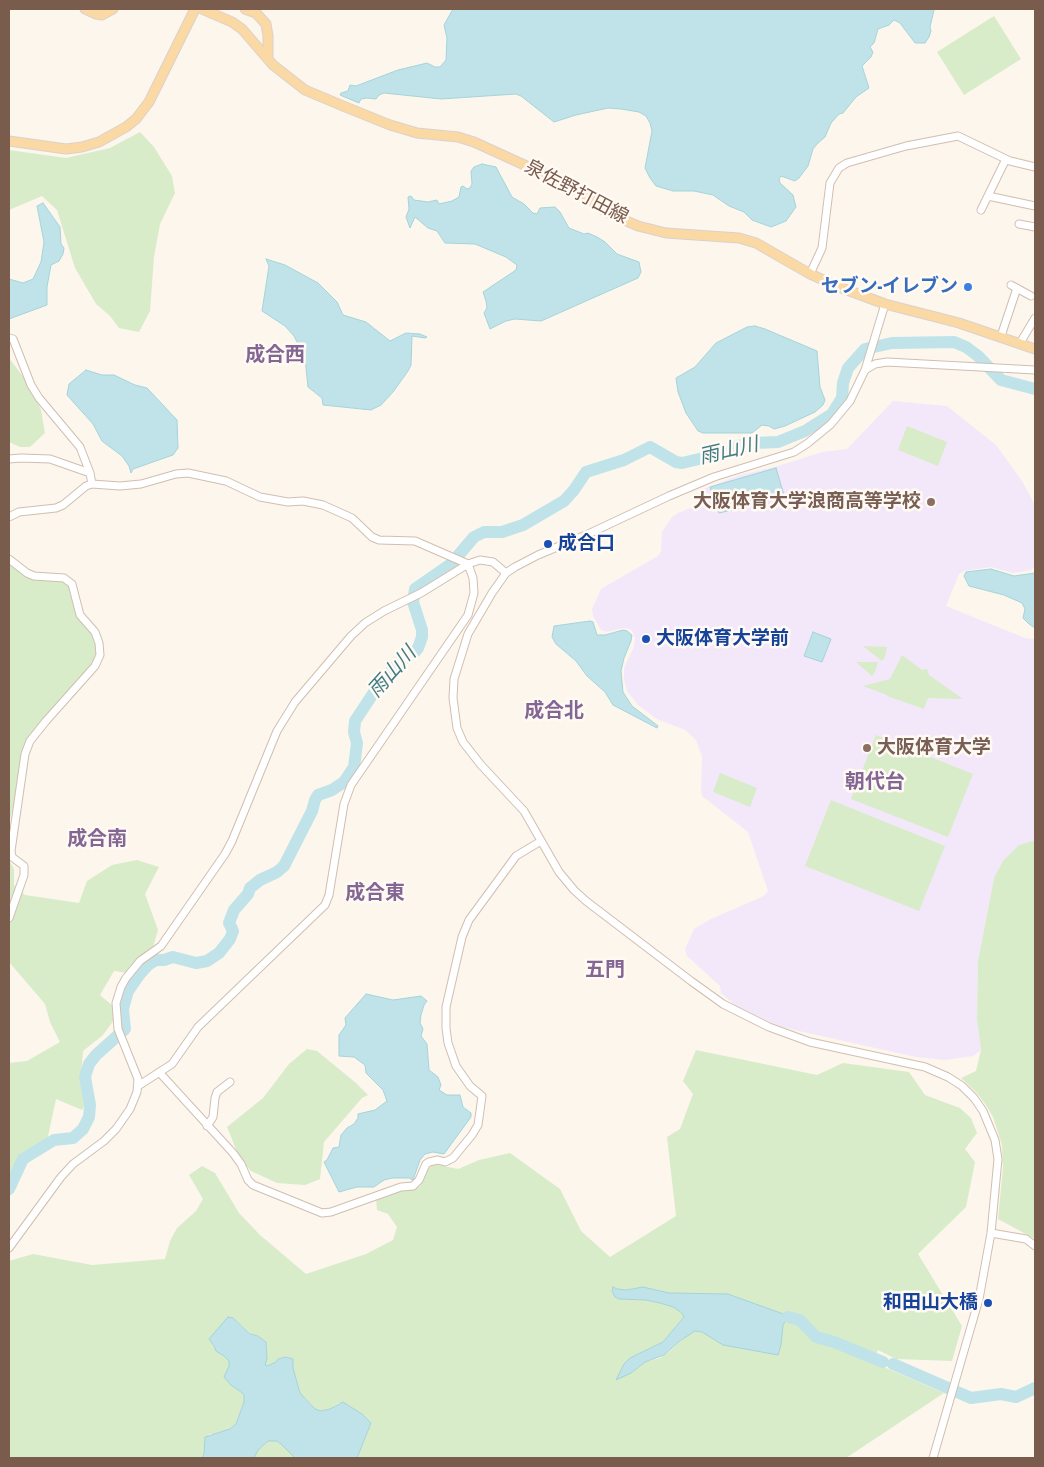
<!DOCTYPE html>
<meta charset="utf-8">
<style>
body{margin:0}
#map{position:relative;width:1044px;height:1467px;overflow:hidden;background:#fdf6ec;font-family:Jost,sans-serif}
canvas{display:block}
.frame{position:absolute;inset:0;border:10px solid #7a5c4d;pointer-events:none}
</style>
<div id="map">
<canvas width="1044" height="1467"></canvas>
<div class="frame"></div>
</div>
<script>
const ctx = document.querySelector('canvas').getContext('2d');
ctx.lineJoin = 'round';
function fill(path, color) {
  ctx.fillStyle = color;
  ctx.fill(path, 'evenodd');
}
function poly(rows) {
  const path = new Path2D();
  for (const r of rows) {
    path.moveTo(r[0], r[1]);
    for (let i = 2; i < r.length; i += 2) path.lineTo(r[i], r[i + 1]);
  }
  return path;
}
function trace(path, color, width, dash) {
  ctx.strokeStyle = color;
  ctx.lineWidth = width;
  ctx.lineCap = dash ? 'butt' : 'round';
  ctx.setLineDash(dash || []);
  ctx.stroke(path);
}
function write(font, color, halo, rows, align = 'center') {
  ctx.font = font + ' Jost,"Noto Sans JP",sans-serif';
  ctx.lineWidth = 5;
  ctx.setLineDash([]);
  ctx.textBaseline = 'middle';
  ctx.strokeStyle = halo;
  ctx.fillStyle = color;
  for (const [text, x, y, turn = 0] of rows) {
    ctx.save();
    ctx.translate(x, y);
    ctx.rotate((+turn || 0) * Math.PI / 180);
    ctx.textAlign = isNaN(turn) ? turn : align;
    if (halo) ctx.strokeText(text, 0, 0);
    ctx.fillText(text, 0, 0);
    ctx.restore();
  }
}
fill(poly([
 [893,401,947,406,996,445,1022,481,1035,505,1035,567,1031,570,1013,573,991,567,964,571,959,574,946,606,1025,638,1035,639,1035,840,1019,845,994,878,978,961,977,1020,981,1050,973,1056,945,1060,916,1057,781,1027,736,1006,721,993,720,986,687,956,685,949,694,929,711,919,764,896,768,891,748,832,702,796,701,790,702,756,696,740,685,730,657,719,638,705,627,691,624,680,624,668,634,647,635,638,632,630,624,628,607,632,601,630,593,616,592,609,601,589,658,556,661,551,662,532,672,517,678,513,708,501,703,489,740,475,778,466,822,452,847,449]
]), '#f3e8fa');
fill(poly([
 [994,16,1021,59,964,95,937,52],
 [140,132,154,147,172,176,175,193,160,224,154,257,150,311,139,332,119,328,110,316,96,304,75,268,57,210,42,196,9,210,9,150,66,158,110,148],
 [9,358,28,383,41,410,45,433,30,447,20,447,9,442],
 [907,426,947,442,938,466,898,450],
 [9,559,27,573,64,578,72,584,80,615,95,632,100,655,30,741,9,823],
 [863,646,887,647,885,657,882,661],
 [902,655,922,670,927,669,929,675,963,699,928,698,924,709,887,696,887,695,863,686,890,679],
 [856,662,878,662,875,672,872,676],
 [876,735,973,774,948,837,851,799],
 [720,773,757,788,750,807,713,792],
 [831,800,945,846,919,911,805,866],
 [1035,840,1035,1239,998,1219,1003,1168,1002,1145,993,1117,986,1105,977,1093,961,1078,976,1071,981,1050,977,1020,978,961,994,878,1003,861,1019,845],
 [9,860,14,869,14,885,25,895,79,903,87,881,112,865,137,860,159,867,145,894,158,930,153,947,128,973,114,971,100,995,114,1007,114,1020,103,1035,83,1051,81,1076,86,1102,82,1110,56,1099,47,1141,21,1157,9,1182,9,1063,27,1061,60,1042,50,1022,45,1004,9,962],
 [307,1049,317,1051,356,1083,368,1095,362,1098,324,1142,320,1179,305,1185,277,1183,251,1171,240,1159,227,1127,263,1098,289,1064],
 [696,1050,817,1075,843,1063,909,1072,925,1095,960,1108,971,1118,977,1133,965,1149,975,1162,966,1207,918,1254,962,1326,952,1361,896,1359,878,1350,872,1362,944,1393,846,1458,357,1458,371,1423,349,1405,339,1403,330,1409,321,1411,315,1409,300,1393,293,1368,293,1359,286,1357,278,1359,276,1362,266,1366,264,1365,267,1359,266,1342,258,1336,251,1334,233,1318,223,1325,209,1339,219,1353,224,1356,229,1361,231,1385,241,1392,244,1395,244,1402,236,1424,230,1429,219,1434,209,1434,204,1454,202,1458,9,1458,9,1261,33,1254,92,1265,165,1259,170,1241,177,1228,196,1211,203,1199,189,1175,202,1166,215,1173,239,1213,260,1235,306,1274,366,1254,393,1240,397,1227,388,1214,377,1210,376,1198,401,1188,420,1187,426,1171,433,1164,458,1169,479,1160,510,1153,560,1189,581,1231,610,1257,676,1216,667,1137,680,1129,693,1094,683,1081],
 [613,1287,617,1289,626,1290,635,1288,653,1289,669,1293,733,1295,749,1303,786,1315,788,1317,783,1325,781,1345,695,1331,688,1334,670,1351,660,1358,645,1362,631,1373,621,1371,630,1358,663,1342,684,1317,682,1313,673,1307,660,1303,646,1300,615,1297,612,1291],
 [268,1441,277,1441,281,1444,295,1458,254,1458,258,1450]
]), '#d8ecc9');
const water = poly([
 [453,9,933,9,934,10,930,27,931,31,929,37,925,43,915,43,900,23,894,20,889,25,878,29,874,43,870,47,873,52,871,57,862,66,869,88,856,97,843,113,839,114,831,123,825,137,817,144,813,149,808,166,799,178,795,181,781,176,779,179,780,183,793,195,796,207,786,221,771,227,752,220,744,212,729,206,713,195,694,191,673,191,656,186,650,178,645,168,652,131,650,123,646,116,639,112,621,109,608,108,576,115,554,122,521,96,516,94,441,99,384,93,379,95,376,99,367,98,361,99,359,103,340,95,341,93,348,91,350,85,356,86,398,70,427,63,435,67,440,67,446,60,447,38,444,25,453,9],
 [482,164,496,167,512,197,524,204,533,213,537,214,540,208,555,207,560,212,569,228,584,234,588,233,597,237,605,242,617,254,639,262,641,272,638,278,541,321,515,319,506,321,490,329,484,313,487,308,486,301,483,292,516,270,517,265,506,257,475,244,445,243,437,231,428,228,415,217,410,228,406,217,409,209,408,197,411,196,414,200,428,202,437,200,439,204,452,201,459,197,461,187,463,186,467,189,470,188,472,184,471,171,474,167,482,164],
 [43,203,60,227,61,244,64,248,63,254,59,261,51,265,47,287,47,305,9,319,9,279,23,283,33,279,41,262,44,242,37,206,43,203],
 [266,259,285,265,318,283,337,302,343,315,366,322,390,341,406,333,420,334,427,337,425,338,412,336,411,365,408,371,393,392,381,405,371,410,323,405,322,398,308,387,305,358,294,336,285,326,262,311,269,266,266,259],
 [755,326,765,329,817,351,820,387,825,400,823,405,815,412,785,426,774,429,769,426,762,425,752,433,703,433,698,431,686,413,678,392,676,378,695,367,716,343,747,327,755,326],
 [86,370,102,375,114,375,135,385,147,388,177,420,178,448,173,455,133,469,131,473,129,466,122,456,102,441,93,424,67,395,69,384,86,370],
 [776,468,784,495,748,501,748,506,719,513,710,487,776,468],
 [991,569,1014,576,1035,573,1035,628,1029,624,1023,618,1025,609,1022,603,1004,595,969,586,964,576,966,572,991,569],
 [590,621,593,622,597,635,605,635,623,630,627,631,632,635,631,641,624,658,621,671,623,692,632,706,658,726,657,728,613,705,605,692,587,676,576,661,556,644,552,637,554,626,590,621],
 [813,632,831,639,822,662,804,656,813,632],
 [366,994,393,1000,421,996,427,1001,424,1005,421,1015,420,1023,423,1029,421,1036,427,1044,429,1070,438,1077,441,1085,439,1090,447,1095,460,1095,463,1107,471,1113,471,1117,444,1154,433,1152,425,1154,420,1160,413,1180,409,1178,392,1178,384,1180,374,1187,357,1187,339,1192,324,1162,327,1160,333,1148,339,1147,341,1135,347,1128,354,1124,358,1118,358,1114,375,1110,387,1101,383,1090,366,1073,365,1065,354,1057,339,1056,339,1035,346,1025,345,1018,366,994],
 [613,1287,617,1289,626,1290,643,1287,669,1293,728,1294,786,1315,788,1317,783,1325,781,1345,778,1355,723,1345,702,1332,695,1331,681,1340,664,1355,645,1362,631,1373,616,1380,624,1364,630,1358,663,1342,684,1317,682,1313,673,1307,660,1303,646,1300,619,1299,615,1297,612,1291,613,1287],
 [228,1317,233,1318,250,1334,258,1336,266,1342,267,1359,265,1365,267,1366,276,1362,278,1359,286,1357,293,1359,293,1368,300,1393,315,1409,321,1411,330,1409,343,1402,362,1414,371,1423,357,1458,295,1458,281,1444,277,1441,268,1441,258,1450,254,1458,202,1458,204,1454,205,1437,230,1429,236,1424,244,1402,244,1395,241,1392,231,1385,224,1377,229,1366,229,1361,224,1356,216,1351,214,1346,209,1339,228,1317]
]);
fill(water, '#bfe3e8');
trace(water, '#a5d3da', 1);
trace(poly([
 [9,1189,23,1159,54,1140,73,1138,83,1129,89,1117,90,1105,85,1077,89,1064,96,1055,125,1029,123,1009,128,991,139,975,148,965,156,960,164,960,173,957,196,963,207,961,219,953,230,939,233,931,229,923,234,910,248,894,250,888,260,880,277,872,284,866,312,811,315,800,318,795,332,790,344,782,354,767,357,743,354,732,355,721,382,680,402,660,414,653,418,648,422,637,422,630,413,602,415,589,451,564,474,537,484,532,502,532,523,525,564,501,574,490,586,472,624,460,650,447,676,462,682,463,725,453,738,446,754,443,778,442,805,431,832,414,842,398,843,383,848,368,865,349,892,343,954,342,966,347,978,356,1001,380,1035,389],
 [788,1317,800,1320,816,1337,834,1342,883,1362],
 [893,1364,971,1398,1001,1394,1016,1397,1035,1388]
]), '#bfe3e8', 12);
const minor = poly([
 [988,196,1035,206],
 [981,210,1006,159],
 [1019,224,1035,227],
 [810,274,822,248,830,183,839,168,847,163,906,146,958,136,1010,161,1035,167],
 [1011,285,1031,296],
 [885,304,865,370,850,401,831,424,808,443,794,452,714,477,669,496,586,535,538,555,515,567,506,573,492,593,468,634,454,679,453,698,457,728,463,742,481,765,524,811,559,872,574,890,586,901,691,981,723,1004,769,1027,810,1042,925,1067,948,1077,962,1086,974,1098,983,1111,995,1140,998,1159,991,1233,979,1299,933,1458],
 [1001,336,1017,288],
 [9,338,13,339,31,385,39,398,80,447,90,473,92,484],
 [1020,343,1035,318],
 [865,370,875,364,887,362,1035,370],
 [9,459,21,458,50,459,90,473],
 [9,517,19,512,56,508,63,505,86,486,92,484,120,486,141,484,176,474,188,473,226,481,260,497,288,502,303,501,323,505,352,518,372,537,379,540,415,541,468,564,473,578,474,593,468,615,351,785,344,804,329,895,325,905,198,1027,172,1064,138,1086],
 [9,559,27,573,34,576,64,578,72,584,80,615,95,632,99,643,100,655,95,666,46,721,30,741,25,754,11,851,12,857,24,866,24,875,9,918],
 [159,1072,233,1153,241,1164,248,1180,253,1185,322,1213,331,1212,401,1187,413,1186,419,1180,426,1164,429,1162,438,1160,445,1162,453,1158,472,1135,478,1125,482,1096,470,1086,456,1066,448,1043,446,1028,446,1007,462,937,469,920,516,856,541,841],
 [207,1126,213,1117,215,1098,217,1092,230,1082],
 [991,1233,1026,1239,1035,1246],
 [9,1248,61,1177,73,1164,104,1141,116,1129,130,1109,137,1092,138,1079,118,1029,116,1003,121,987,126,978,140,961,161,946,225,854,232,841,277,731,295,702,351,636,365,623,384,611,421,593,468,564,480,560,493,562,506,573]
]);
const major = poly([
 [85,9,96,14,102,15,113,9],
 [202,9,232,22,242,29,273,65,305,90,343,106,390,125,417,133,458,137,474,142,555,179,583,194,606,212,638,226,666,233,739,238,756,243,810,274,839,287,885,304,959,323,1035,349],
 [245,9,256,13,266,24,268,36,268,59],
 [9,141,66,149,82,147,99,142,126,127,136,119,149,102,195,9]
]);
trace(minor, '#d1beb0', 9);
trace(major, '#dad1cd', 11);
trace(minor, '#fff', 7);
trace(major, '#fbd9a5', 9);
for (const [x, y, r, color] of [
 [968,287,5,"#3f7fe0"],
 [931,502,5,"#8d6e63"],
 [548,544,5,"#1a4fb4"],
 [646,639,5,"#1a4fb4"],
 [867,748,5,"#8d6e63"],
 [988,1303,5,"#1a4fb4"]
]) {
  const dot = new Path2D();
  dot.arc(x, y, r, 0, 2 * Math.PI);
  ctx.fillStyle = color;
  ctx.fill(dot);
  trace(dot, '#fffaf3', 2);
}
write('19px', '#7a5c4d', '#fffaf3', [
 ["泉佐野打田線",576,193,28]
]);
write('bold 19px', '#366cbe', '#fffaf3', [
 ["セブン-イレブン",958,287]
], 'right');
write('bold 19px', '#785e54', '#fffaf3', [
 ["大阪体育大学浪商高等学校",921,502],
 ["大阪体育大学",877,748,"left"]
], 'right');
write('bold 19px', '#164399', '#fffaf3', [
 ["成合口",558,544],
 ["大阪体育大学前",656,639],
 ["和田山大橋",978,1303,"right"]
], 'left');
write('bold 20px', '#846695', '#fffaf3', [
 ["成合西",275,356],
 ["成合北",554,712],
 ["朝代台",875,783],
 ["成合南",97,840],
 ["成合東",375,894],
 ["五門",605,971]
]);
write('italic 20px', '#437c86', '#fffaf3', [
 ["雨山川",729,452,-13],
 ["雨山川",393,673,-48]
]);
</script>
